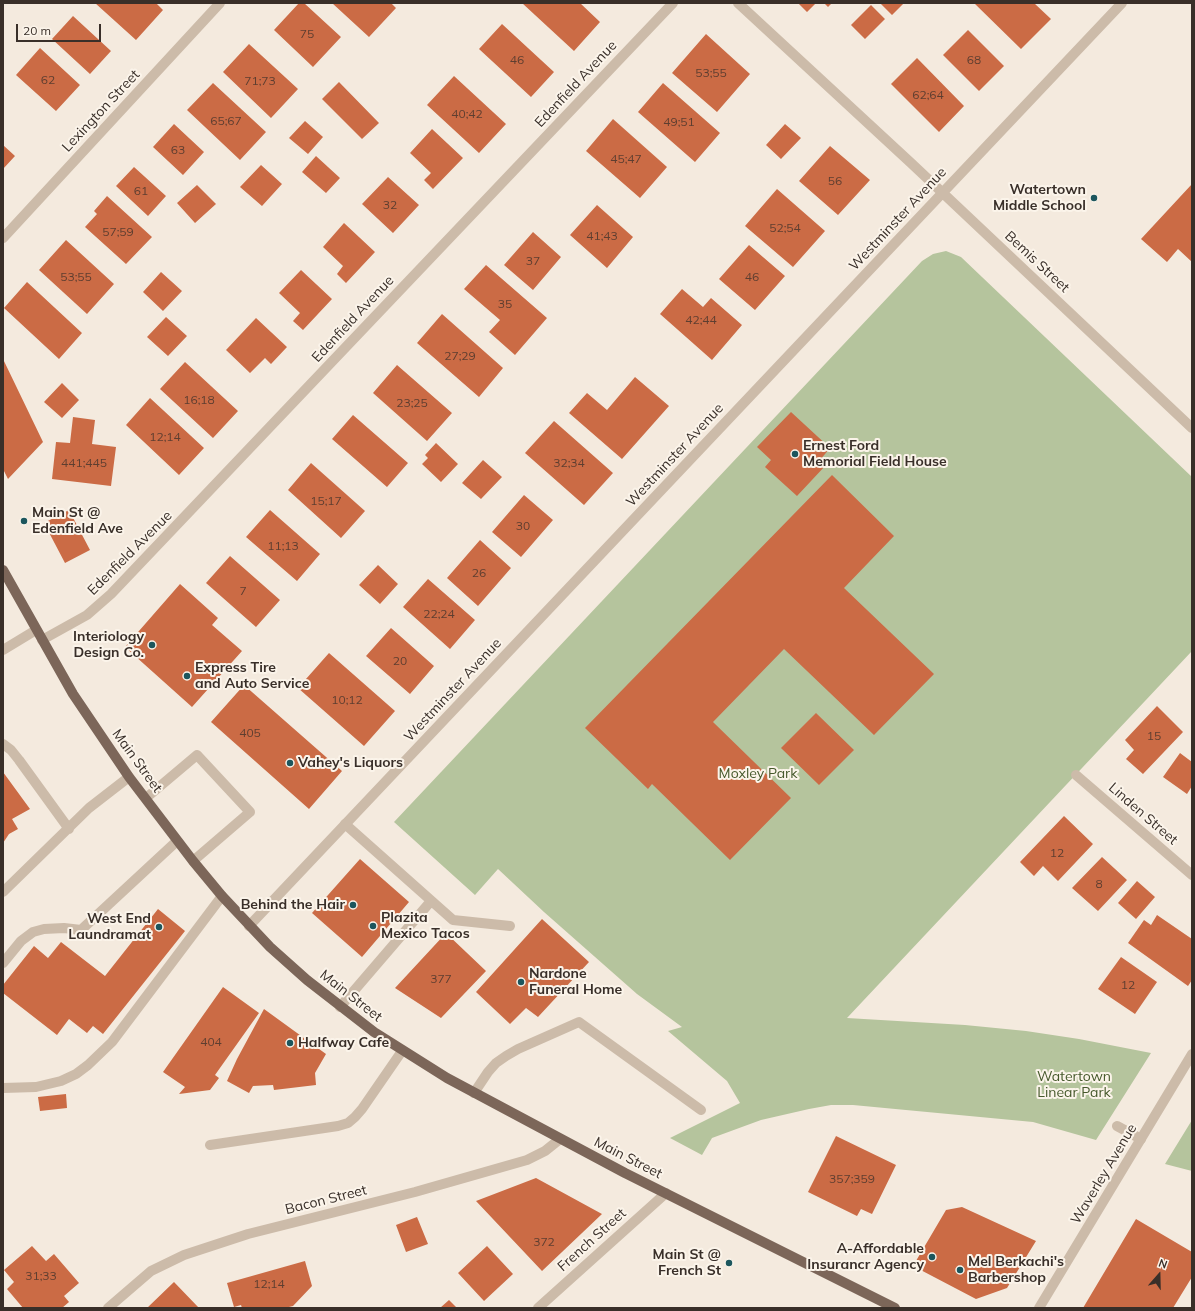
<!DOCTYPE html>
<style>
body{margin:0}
#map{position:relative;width:1195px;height:1311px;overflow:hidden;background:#f4eade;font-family:Mulish,sans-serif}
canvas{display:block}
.frame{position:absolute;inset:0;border:4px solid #392f29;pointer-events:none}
.north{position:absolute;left:1139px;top:1255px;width:40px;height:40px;-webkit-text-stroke:3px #fbf4ea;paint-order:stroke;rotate:20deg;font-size:11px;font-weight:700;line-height:16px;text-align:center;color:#392f29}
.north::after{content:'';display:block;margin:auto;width:14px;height:18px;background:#392f29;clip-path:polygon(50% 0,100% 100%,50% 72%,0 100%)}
.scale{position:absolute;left:16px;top:24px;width:85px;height:18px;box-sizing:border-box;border:2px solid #392f29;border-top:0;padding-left:5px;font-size:12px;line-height:14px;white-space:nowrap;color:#392f29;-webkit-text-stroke:3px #fbf4ea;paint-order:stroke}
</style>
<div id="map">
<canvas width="1195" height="1311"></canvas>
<div class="frame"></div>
<div class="north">N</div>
<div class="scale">20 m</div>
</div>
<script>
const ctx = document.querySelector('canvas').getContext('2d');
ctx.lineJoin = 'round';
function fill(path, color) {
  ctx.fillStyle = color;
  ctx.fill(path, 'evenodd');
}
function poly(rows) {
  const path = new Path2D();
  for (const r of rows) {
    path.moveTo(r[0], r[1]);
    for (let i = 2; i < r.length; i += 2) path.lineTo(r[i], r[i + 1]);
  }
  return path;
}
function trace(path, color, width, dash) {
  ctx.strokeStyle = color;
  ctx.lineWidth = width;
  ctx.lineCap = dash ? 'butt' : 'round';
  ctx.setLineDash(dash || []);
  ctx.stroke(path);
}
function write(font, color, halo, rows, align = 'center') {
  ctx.font = font + ' Mulish,sans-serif';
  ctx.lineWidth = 4;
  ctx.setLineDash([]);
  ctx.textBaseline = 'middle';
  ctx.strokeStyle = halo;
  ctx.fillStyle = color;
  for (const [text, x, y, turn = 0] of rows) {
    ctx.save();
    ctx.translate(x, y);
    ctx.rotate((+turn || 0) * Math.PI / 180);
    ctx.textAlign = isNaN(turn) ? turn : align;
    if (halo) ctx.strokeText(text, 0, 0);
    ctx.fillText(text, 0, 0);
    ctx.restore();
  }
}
fill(poly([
 [946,251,961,257,1192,477,1192,651,847,1018,965,1025,1026,1031,1079,1039,1151,1053,1096,1140,1033,1122,853,1105,831,1105,809,1109,761,1120,712,1138,702,1155,670,1138,740,1103,727,1081,668,1031,682,1027,637,994,544,912,498,869,475,895,394,822,922,261,933,254],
 [1192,1120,1192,1171,1165,1164]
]), '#b5c49d');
fill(poly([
 [95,3,156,3,163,10,136,40],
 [299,3,304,3,341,37,313,67,274,30],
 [332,3,391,3,396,8,369,37],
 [522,3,580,3,600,22,574,51],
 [798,3,816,3,807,12],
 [824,3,832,3,828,7],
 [880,3,904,3,892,15],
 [974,3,1034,3,1051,19,1021,49],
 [871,5,885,19,865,39,851,25],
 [73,16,111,51,90,74,52,39],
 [502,24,554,72,531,97,479,49],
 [968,30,1004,66,979,91,943,55],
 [706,34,750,74,717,112,672,73],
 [249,44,298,89,271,118,223,72],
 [40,48,80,85,56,111,16,75],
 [917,58,964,106,939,132,891,84],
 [454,76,506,124,479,153,427,105],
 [339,82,379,123,362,139,322,99],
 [213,83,266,132,240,160,187,110],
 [663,83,720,133,695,162,638,112],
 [613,119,667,167,640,198,586,151],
 [305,121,323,137,308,154,289,138],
 [174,124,204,152,183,175,153,147],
 [785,124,801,138,781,159,766,145],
 [432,129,463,158,433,189,424,180,431,173,410,153],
 [3,145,15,156,3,169],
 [830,146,870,180,838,215,799,181],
 [316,156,340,178,326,193,302,172],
 [261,165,282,184,262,206,240,187],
 [134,167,166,196,148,216,116,186],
 [388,177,419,205,393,233,362,204],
 [1192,184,1192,262,1178,249,1167,262,1141,239],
 [197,185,216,204,195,223,177,203],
 [777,189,825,231,793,267,745,226],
 [107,196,152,237,126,264,85,227,97,214,94,211],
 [597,205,633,237,607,268,570,235],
 [344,223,375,252,346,283,337,274,343,266,323,247],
 [533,232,561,257,533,290,504,265],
 [66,240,114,284,87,314,39,270],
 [749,245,785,276,755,310,719,279],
 [486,265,547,318,515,355,489,332,500,320,464,289],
 [301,270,332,299,303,330,293,321,300,313,279,293],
 [161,272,182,291,163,311,143,292],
 [27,282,82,333,59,359,4,308],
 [682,289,703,307,711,298,742,325,712,360,660,314],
 [442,314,503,368,479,397,417,343],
 [166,317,187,336,168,356,147,337],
 [256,318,287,347,271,364,265,358,250,373,226,350],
 [3,359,43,442,8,479,3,469],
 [185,362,238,411,213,438,160,389],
 [397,365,452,413,427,441,373,393],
 [635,377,669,406,622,459,569,413,587,393,607,410],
 [62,383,79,400,62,418,44,402],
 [150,398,204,448,179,475,126,425],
 [791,412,830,448,820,460,826,465,797,496,765,467,771,460,757,447],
 [353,415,408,463,387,487,332,439],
 [73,417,95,420,92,444,116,447,111,486,52,479,56,442,70,443],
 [554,421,613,473,584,505,525,453],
 [436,443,458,464,441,482,422,464,428,458,425,455],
 [483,460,502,477,481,499,462,483],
 [311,463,365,511,341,538,288,490],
 [832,475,894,536,844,588,934,674,874,735,784,649,713,722,791,798,730,860,652,784,648,789,585,728],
 [524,495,553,520,521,557,492,532],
 [69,510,90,550,65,563,44,523],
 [270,510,320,554,297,581,246,537],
 [480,540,511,568,478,606,447,578],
 [230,556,280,600,256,627,206,583],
 [378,565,398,584,380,604,359,585],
 [428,579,475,620,450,649,403,607],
 [180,584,218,618,212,625,242,651,192,707,125,647],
 [391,628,434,666,410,694,366,656],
 [329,653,395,711,364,746,298,688],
 [244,685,342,771,309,809,211,722],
 [1157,706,1183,732,1143,774,1126,759,1134,750,1125,740],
 [816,713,854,750,819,785,781,748],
 [1180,753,1192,762,1192,786,1187,794,1163,777],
 [3,772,30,809,12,819,18,829,9,834,3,843],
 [1064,816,1093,844,1058,881,1043,866,1034,876,1020,862],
 [1102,857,1127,880,1098,911,1072,888],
 [360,859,409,902,362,957,312,913],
 [1137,881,1155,897,1136,919,1118,903],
 [158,909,185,931,103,1034,93,1026,87,1033,69,1019,57,1035,3,993,3,985,34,946,48,958,61,942,105,976],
 [1157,915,1192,939,1192,980,1188,986,1128,943,1144,920,1151,925],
 [542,919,589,962,538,1017,526,1008,510,1024,476,992],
 [446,933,486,971,441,1018,395,988],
 [1121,957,1157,982,1135,1014,1098,989],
 [223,987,259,1013,215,1075,219,1078,210,1090,179,1094,185,1087,163,1072],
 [264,1009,326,1054,315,1073,316,1085,274,1090,273,1085,253,1086,249,1093,227,1081,237,1059],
 [66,1094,67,1108,40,1111,38,1097],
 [836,1136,896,1165,872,1214,861,1209,857,1216,808,1192],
 [536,1178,602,1214,542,1271,476,1201],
 [962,1207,1036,1241,1007,1288,976,1299,913,1266,946,1210],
 [417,1217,428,1244,406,1252,396,1225],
 [1136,1219,1192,1252,1192,1277,1173,1308,1083,1308],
 [32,1246,46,1261,54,1254,79,1283,64,1296,69,1302,62,1308,23,1308,7,1289,14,1282,4,1270],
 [487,1246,513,1274,484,1301,458,1273],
 [305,1261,312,1286,293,1306,285,1308,242,1308,241,1305,234,1307,227,1283],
 [174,1282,199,1308,147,1308],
 [449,1300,457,1308,440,1308]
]), '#cb6b45');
trace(poly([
 [3,744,11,750,19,760,69,829],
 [146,798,197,755,250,812,193,861],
 [345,824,453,920,510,926],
 [3,892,89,808,129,777],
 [3,963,21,941,33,932,44,929,64,928,81,930,177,841],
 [340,1007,431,901],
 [3,1088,36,1087,61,1081,76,1074,88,1065,112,1042,222,896],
 [474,1093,488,1072,496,1063,506,1056,518,1049,579,1022,701,1110],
 [1117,1126,1141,1139],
 [210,1145,338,1126,348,1123,355,1117,362,1109,402,1051]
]), '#ccbba9', 10);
trace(poly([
 [738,3,911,163,1192,428],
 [42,640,87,615,111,594,673,3],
 [1076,775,1192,875],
 [249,926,1122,3],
 [108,1308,151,1271,184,1255,248,1234,415,1192,527,1160,545,1151,560,1139],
 [538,1308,666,1193]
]), '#ccbba9', 10);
trace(poly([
 [3,238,220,3],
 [3,650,36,630],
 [1039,1308,1192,1054]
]), '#ccbba9', 10);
trace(poly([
 [3,570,73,694,129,777,193,861,222,896,270,947,307,980,374,1032,447,1078,625,1173,895,1308]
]), '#7c6659', 10);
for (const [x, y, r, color] of [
 [1094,198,4,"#1c565d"],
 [795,454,4,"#1c565d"],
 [24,521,4,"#1c565d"],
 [152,645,4,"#1c565d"],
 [187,676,4,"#1c565d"],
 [290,763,4,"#1c565d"],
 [353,905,4,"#1c565d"],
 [373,926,4,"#1c565d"],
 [159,927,4,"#1c565d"],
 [521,982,4,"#1c565d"],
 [290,1043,4,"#1c565d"],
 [932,1257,4,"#1c565d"],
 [729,1263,4,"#1c565d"],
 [960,1270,4,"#1c565d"]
]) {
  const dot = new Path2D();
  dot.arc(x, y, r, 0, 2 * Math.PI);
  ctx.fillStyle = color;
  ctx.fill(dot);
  trace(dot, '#fbf4ea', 1.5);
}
write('12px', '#5e3e30', null, [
 ["75",307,34],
 ["46",517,60],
 ["68",974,60],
 ["53;55",711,73],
 ["62",48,80],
 ["71;73",260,81],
 ["62;64",928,95],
 ["40;42",467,114],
 ["65;67",226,121],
 ["49;51",679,122],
 ["63",178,150],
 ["45;47",626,159],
 ["56",835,181],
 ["61",141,191],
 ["32",390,205],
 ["52;54",785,228],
 ["57;59",118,232],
 ["41;43",602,236],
 ["37",533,261],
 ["53;55",76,277],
 ["46",752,277],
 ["35",505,304],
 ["42;44",701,320],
 ["27;29",460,356],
 ["16;18",199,400],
 ["23;25",412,403],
 ["12;14",165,437],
 ["441;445",84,463],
 ["32;34",569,463],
 ["15;17",326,501],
 ["30",523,526],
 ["11;13",283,546],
 ["26",479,573],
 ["7",243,591],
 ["22;24",439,614],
 ["20",400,661],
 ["10;12",347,700],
 ["405",250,733],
 ["15",1154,736],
 ["12",1057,853],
 ["8",1099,884],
 ["377",441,979],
 ["12",1128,985],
 ["404",211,1042],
 ["357;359",852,1179],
 ["372",544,1242],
 ["31;33",41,1276],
 ["12;14",269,1284]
]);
write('14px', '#392f29', '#fbf4ea', [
 ["Edenfield Avenue",576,84,-47],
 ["Lexington Street",101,111,-47],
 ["Westminster Avenue",898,219,-47],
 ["Bemis Street",1037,262,43],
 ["Edenfield Avenue",353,319,-47],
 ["Westminster Avenue",675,455,-47],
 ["Edenfield Avenue",130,553,-45],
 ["Westminster Avenue",453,690,-47],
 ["Main Street",137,761,54],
 ["Linden Street",1143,814,41],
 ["Main Street",351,996,38],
 ["Main Street",628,1158,27],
 ["Waverley Avenue",1104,1174,-59],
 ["Bacon Street",326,1200,-14],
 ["French Street",592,1240,-42]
]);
write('bold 14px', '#392f29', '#fbf4ea', [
 ["Watertown",1086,190,"right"],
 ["Middle School",1086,206,"right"],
 ["Ernest Ford",803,446],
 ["Memorial Field House",803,462],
 ["Main St @",32,513],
 ["Edenfield Ave",32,529],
 ["Interiology",144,637,"right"],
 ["Design Co.",144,653,"right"],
 ["Express Tire",195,668],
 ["and Auto Service",195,684],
 ["Vahey's Liquors",298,763],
 ["Behind the Hair",345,905,"right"],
 ["Plazita",381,918],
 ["Mexico Tacos",381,934],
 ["West End",151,919,"right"],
 ["Laundramat",151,935,"right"],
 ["Nardone",529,974],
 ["Funeral Home",529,990],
 ["Halfway Cafe",298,1043],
 ["A-Affordable",924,1249,"right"],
 ["Insurancr Agency",924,1265,"right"],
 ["Main St @",721,1255,"right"],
 ["French St",721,1271,"right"],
 ["Mel Berkachi's",968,1262],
 ["Barbershop",968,1278]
], 'left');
write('14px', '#46592c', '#fbf4ea', [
 ["Moxley Park",758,774],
 ["Watertown",1074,1077],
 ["Linear Park",1074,1093]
]);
</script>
